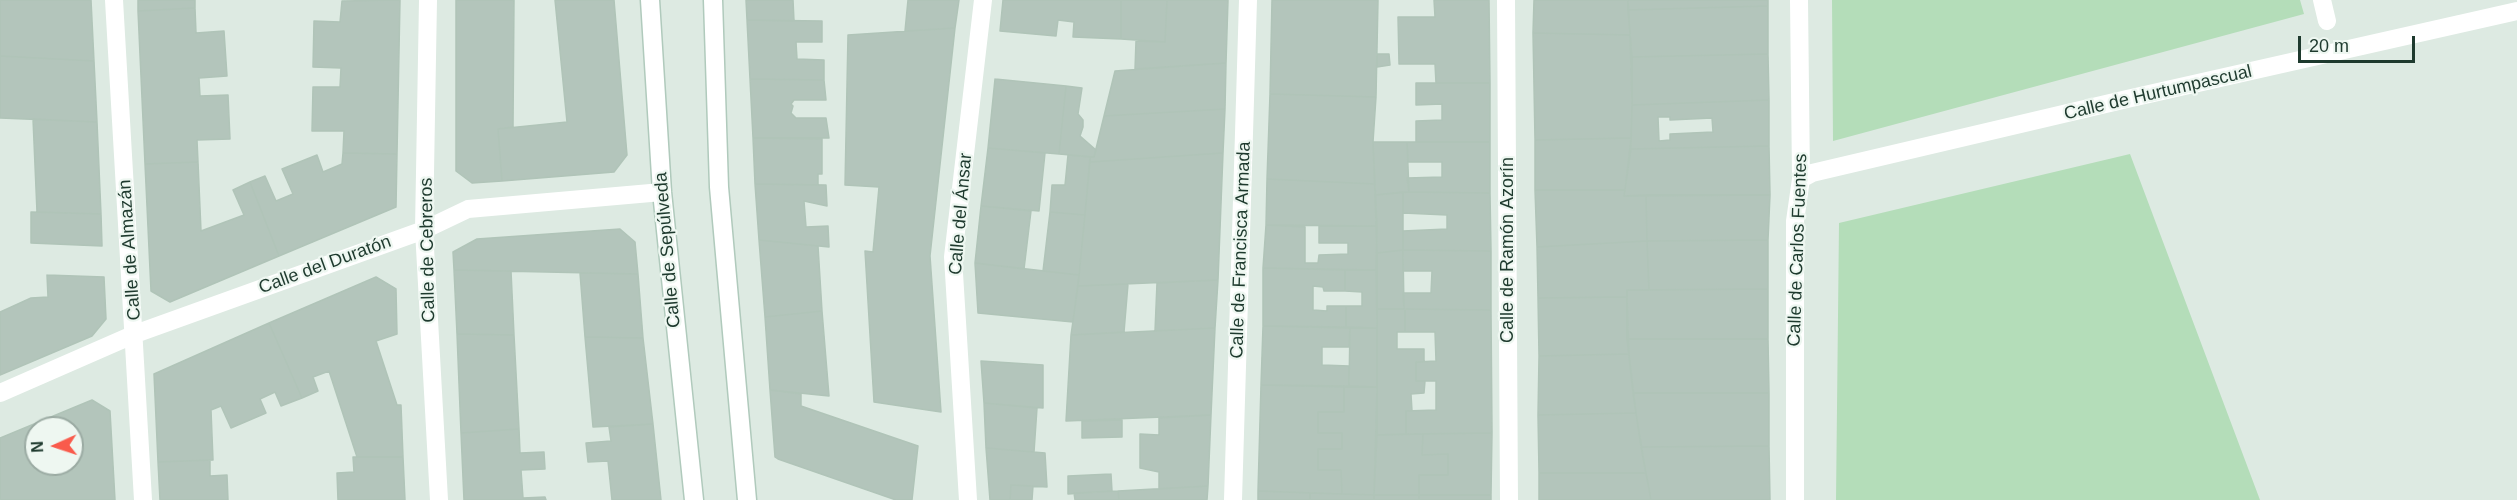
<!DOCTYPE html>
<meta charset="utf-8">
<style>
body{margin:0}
#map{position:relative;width:2517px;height:500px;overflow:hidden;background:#ddeae2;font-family:Arial,sans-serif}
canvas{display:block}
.north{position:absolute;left:24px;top:416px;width:60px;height:60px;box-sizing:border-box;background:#eef7f1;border:2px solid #9baba3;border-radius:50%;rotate:267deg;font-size:16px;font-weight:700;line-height:24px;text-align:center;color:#1e3a2e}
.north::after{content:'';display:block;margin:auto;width:21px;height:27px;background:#f95b4c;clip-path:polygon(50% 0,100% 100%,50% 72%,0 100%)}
.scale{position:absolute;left:2298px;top:36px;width:117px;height:27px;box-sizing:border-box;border:3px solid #1e3a2e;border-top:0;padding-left:8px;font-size:18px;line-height:21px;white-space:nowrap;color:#1e3a2e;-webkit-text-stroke:4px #eef7f1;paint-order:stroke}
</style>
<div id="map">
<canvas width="2517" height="500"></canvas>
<div class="north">N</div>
<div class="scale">20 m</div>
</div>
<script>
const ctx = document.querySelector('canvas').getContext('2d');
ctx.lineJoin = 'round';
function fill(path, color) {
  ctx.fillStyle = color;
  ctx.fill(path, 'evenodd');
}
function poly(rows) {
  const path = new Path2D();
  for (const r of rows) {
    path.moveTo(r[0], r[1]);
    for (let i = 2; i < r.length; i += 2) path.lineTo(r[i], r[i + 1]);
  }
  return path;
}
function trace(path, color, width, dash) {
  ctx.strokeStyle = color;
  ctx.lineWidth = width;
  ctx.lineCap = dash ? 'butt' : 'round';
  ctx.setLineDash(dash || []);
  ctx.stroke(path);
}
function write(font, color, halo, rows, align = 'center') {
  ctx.font = font + ' Arial,sans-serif';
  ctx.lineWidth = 4.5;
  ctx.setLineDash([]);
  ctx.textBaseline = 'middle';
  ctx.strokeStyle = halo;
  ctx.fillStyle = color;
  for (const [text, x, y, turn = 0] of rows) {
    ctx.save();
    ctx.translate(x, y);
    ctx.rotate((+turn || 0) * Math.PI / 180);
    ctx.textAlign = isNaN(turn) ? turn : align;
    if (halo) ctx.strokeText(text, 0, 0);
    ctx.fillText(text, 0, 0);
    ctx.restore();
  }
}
fill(poly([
 [1832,0,2300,0,2304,14,1833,141],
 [2130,154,2260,500,1836,500,1839,223]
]), '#b4ddb9');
const building = poly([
 [0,0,91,0,94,61,0,56,0,0],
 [138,0,195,0,195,8,138,11,138,0],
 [400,0,397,154,343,153,344,131,312,131,313,87,340,87,341,68,313,67,314,21,340,22,342,1,400,0],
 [456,0,514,0,513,127,498,129,502,181,472,183,456,171,456,0],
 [555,0,614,0,627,155,614,172,502,181,498,129,567,122,555,0],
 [746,0,793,0,794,21,747,20,746,0],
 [908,0,959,0,955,28,905,31,908,0],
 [1003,0,1121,0,1121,39,1073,37,1074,22,1058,20,1056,36,1000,31,1003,0],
 [1121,0,1167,0,1165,42,1121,39,1121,0],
 [1167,0,1228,0,1226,63,1135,69,1136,41,1165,42,1167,0],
 [1272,0,1378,0,1376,97,1270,94,1272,0],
 [1434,0,1489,0,1490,83,1436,83,1435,64,1399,64,1398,17,1435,17,1434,0],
 [1534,0,1628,0,1630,35,1533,33,1534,0],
 [1628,0,1768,0,1768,6,1628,10,1628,0],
 [1768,6,1768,54,1632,57,1628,10,1768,6],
 [195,8,196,33,224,31,227,76,199,78,200,96,228,95,230,139,197,140,198,162,145,164,138,11,195,8],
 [747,20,822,21,822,42,796,42,797,59,824,60,824,80,750,79,747,20],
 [955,28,930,256,941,412,874,402,865,251,873,252,879,187,845,185,848,35,955,28],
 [1533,33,1630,35,1632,105,1631,138,1535,140,1533,33],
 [1377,54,1389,54,1390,65,1377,67,1377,54],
 [1768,54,1769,100,1632,105,1632,57,1768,54],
 [0,56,94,61,97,122,0,118,0,56],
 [1226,63,1225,109,1104,116,1115,71,1226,63],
 [750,79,824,80,826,100,794,100,791,104,793,106,791,113,796,118,826,118,829,138,753,138,750,79],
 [995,79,1066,86,1059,154,988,148,995,79],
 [1416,83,1490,83,1490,142,1416,142,1416,121,1442,120,1442,104,1416,105,1416,83],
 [1066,86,1082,88,1078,114,1083,120,1083,127,1080,136,1096,150,1094,157,1059,154,1066,86],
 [1270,94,1376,97,1373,142,1375,184,1267,179,1270,94],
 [1769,100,1769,146,1631,149,1632,105,1769,100],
 [1658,117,1670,117,1670,120,1712,118,1713,132,1670,134,1670,140,1659,141,1658,117],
 [1225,109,1223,153,1090,162,1090,157,1094,157,1104,116,1225,109],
 [33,119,97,122,101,214,37,212,33,119],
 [753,138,822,139,822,174,818,174,818,185,755,184,753,138],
 [1631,138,1625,190,1535,190,1535,140,1631,138],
 [1373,142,1407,142,1409,192,1375,195,1373,142],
 [1407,142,1490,142,1490,193,1409,192,1407,178,1442,177,1442,162,1408,162,1407,142],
 [1769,146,1770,195,1624,196,1631,149,1769,146],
 [988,148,1045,153,1039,211,981,206,988,148],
 [343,153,397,154,396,207,279,256,250,182,265,176,276,201,293,194,282,169,317,155,323,172,342,164,343,153],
 [1223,153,1218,280,1078,286,1090,162,1223,153],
 [1068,155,1090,157,1085,215,1050,212,1052,185,1065,185,1068,155],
 [198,162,201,231,244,215,233,190,250,182,279,256,170,302,151,291,145,164,198,162],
 [1267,179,1375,184,1377,226,1266,225,1267,179],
 [755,184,826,185,827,206,804,201,806,227,828,226,829,247,759,240,755,184],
 [1535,190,1625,190,1624,196,1646,195,1647,241,1537,247,1535,190],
 [1403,192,1490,193,1491,251,1403,250,1403,231,1447,229,1447,215,1403,213,1403,192],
 [1403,192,1403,250,1377,253,1375,195,1403,192],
 [1646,195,1770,195,1768,240,1647,241,1646,195],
 [981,206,1031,211,1024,269,975,263,981,206],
 [31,212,101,214,102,246,31,243,31,212],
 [1050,212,1085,215,1079,275,1043,271,1050,212],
 [1266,225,1305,227,1305,263,1318,263,1319,255,1348,254,1348,243,1319,243,1319,226,1377,226,1376,270,1263,268,1266,225],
 [620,229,635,242,638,274,454,270,453,252,477,239,620,229],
 [759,240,818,246,822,311,765,317,759,240],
 [1768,240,1768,289,1649,290,1647,241,1768,240],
 [1647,241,1649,290,1627,290,1627,297,1538,298,1537,247,1647,241],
 [1403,250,1491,251,1491,310,1404,309,1403,293,1431,293,1432,271,1403,271,1403,250],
 [1403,250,1404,309,1377,309,1377,253,1403,250],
 [975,263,1079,275,1073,322,978,313,975,263],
 [1263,268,1345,270,1345,291,1324,291,1323,287,1313,286,1313,310,1327,311,1327,306,1346,306,1346,327,1263,326,1263,268],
 [454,270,511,271,514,335,457,334,454,270],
 [1345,270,1376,270,1377,328,1346,327,1346,306,1362,306,1362,292,1345,291,1345,270],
 [580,273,638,274,643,338,585,337,580,273],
 [47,275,104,277,106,319,92,336,0,375,0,312,31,298,48,297,47,275],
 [376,277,396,289,397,334,376,341,397,405,401,405,403,457,357,457,329,371,313,377,318,391,302,398,269,323,376,277],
 [1218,280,1215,328,1155,331,1157,283,1218,280],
 [1128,284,1124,332,1071,335,1078,286,1128,284],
 [1768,289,1768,339,1627,339,1627,290,1768,289],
 [1627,297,1629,354,1539,356,1538,298,1627,297],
 [1377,309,1405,309,1405,332,1397,332,1397,349,1424,349,1424,362,1416,362,1416,381,1425,381,1424,393,1411,394,1412,411,1406,411,1406,434,1377,435,1377,309],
 [1405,309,1491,310,1492,433,1406,434,1406,411,1436,410,1436,381,1416,381,1416,362,1436,361,1435,332,1405,332,1405,309],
 [822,311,829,396,770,390,765,317,822,311],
 [269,323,302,398,281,406,275,392,260,399,266,413,231,428,221,406,211,410,213,460,158,462,154,374,269,323],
 [1263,326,1350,328,1349,347,1322,347,1322,365,1349,366,1349,386,1261,385,1263,326],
 [1215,328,1211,415,1066,421,1071,335,1215,328],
 [1350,328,1377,328,1377,387,1349,386,1350,328],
 [457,334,514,335,519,429,461,433,457,334],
 [585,337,643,338,653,424,593,427,585,337],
 [1627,339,1768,339,1769,393,1633,393,1627,339],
 [1629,354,1636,413,1538,415,1539,356,1629,354],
 [981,361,1043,365,1043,408,984,403,981,361],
 [1261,385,1344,387,1344,412,1318,412,1318,433,1342,433,1342,449,1318,449,1318,470,1341,470,1342,494,1258,491,1261,385],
 [1344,387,1377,387,1374,495,1342,494,1341,470,1318,470,1318,449,1342,449,1342,433,1318,433,1318,412,1344,412,1344,387],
 [770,390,801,394,801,406,918,446,912,500,896,500,778,459,775,457,770,390],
 [1633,393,1769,393,1769,446,1641,447,1633,393],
 [92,400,110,411,115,500,0,500,0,438,92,400],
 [36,428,72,428,72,464,36,464,36,428],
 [984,403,1037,408,1034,452,986,448,984,403],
 [1636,413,1646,473,1539,473,1538,415,1636,413],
 [1211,415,1208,486,1159,489,1159,472,1140,468,1140,434,1159,435,1159,418,1211,415],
 [1122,420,1122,437,1082,438,1082,421,1122,420],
 [653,424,661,500,612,500,608,461,588,462,586,443,611,441,609,427,653,424],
 [519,429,520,453,544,452,545,469,521,470,523,498,545,497,546,500,464,500,461,433,519,429],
 [1492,433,1491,495,1419,495,1419,475,1448,475,1448,454,1422,455,1423,434,1492,433],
 [1423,434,1422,455,1448,454,1448,475,1419,475,1419,495,1374,495,1377,435,1423,434],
 [1769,446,1770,500,1651,500,1641,447,1769,446],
 [986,448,1045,453,1047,487,1011,485,1010,500,990,500,986,448],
 [353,457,403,457,405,500,338,500,337,473,354,472,353,457],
 [210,460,210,476,227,475,228,500,160,500,158,462,210,460],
 [1539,473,1646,473,1651,500,1539,500,1539,473],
 [1111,474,1112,491,1068,494,1068,476,1111,474],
 [1011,485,1033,486,1032,500,1010,500,1011,485],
 [1208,486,1207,500,1119,500,1118,491,1208,486],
 [1118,491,1119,500,1075,500,1074,493,1118,491],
 [1258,491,1310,493,1310,500,1258,500,1258,491],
 [1310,493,1374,495,1374,500,1310,500,1310,493],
 [1374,495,1419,495,1419,500,1374,500,1374,495],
 [1419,495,1491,495,1491,500,1419,500,1419,495]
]);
fill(building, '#b3c5bb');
trace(building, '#b0c4b8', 1.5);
const secondary = poly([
 [650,0,662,192,694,500],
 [713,0,719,187,747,500]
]);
trace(secondary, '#b0cabc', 21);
trace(poly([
 [114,0,143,500],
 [428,0,424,230,439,500],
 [1506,0,1509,500],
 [2322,0,2327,21],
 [1801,179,1812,173,2127,99,2517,11],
 [0,393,135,334,424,230,468,209,662,192],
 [968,500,953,257,983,0],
 [1233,500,1248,0],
 [1795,500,1795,221,1801,179,1799,0]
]), '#fff', 18);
trace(secondary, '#fff', 18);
write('18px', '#1e3a2e', '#eef7f1', [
 ["Calle de Hurtumpascual",2158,93,-13],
 ["Calle del Ánsar",961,214,-85],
 ["Calle de Almazán",130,250,-94],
 ["Calle de Cebreros",428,250,-91],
 ["Calle de Sepúlveda",668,250,-95],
 ["Calle de Francisca Armada",1241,250,-88],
 ["Calle de Ramón Azorín",1508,250,-90],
 ["Calle de Carlos Fuentes",1798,250,-88],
 ["Calle del Duratón",325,265,-20]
]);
</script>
